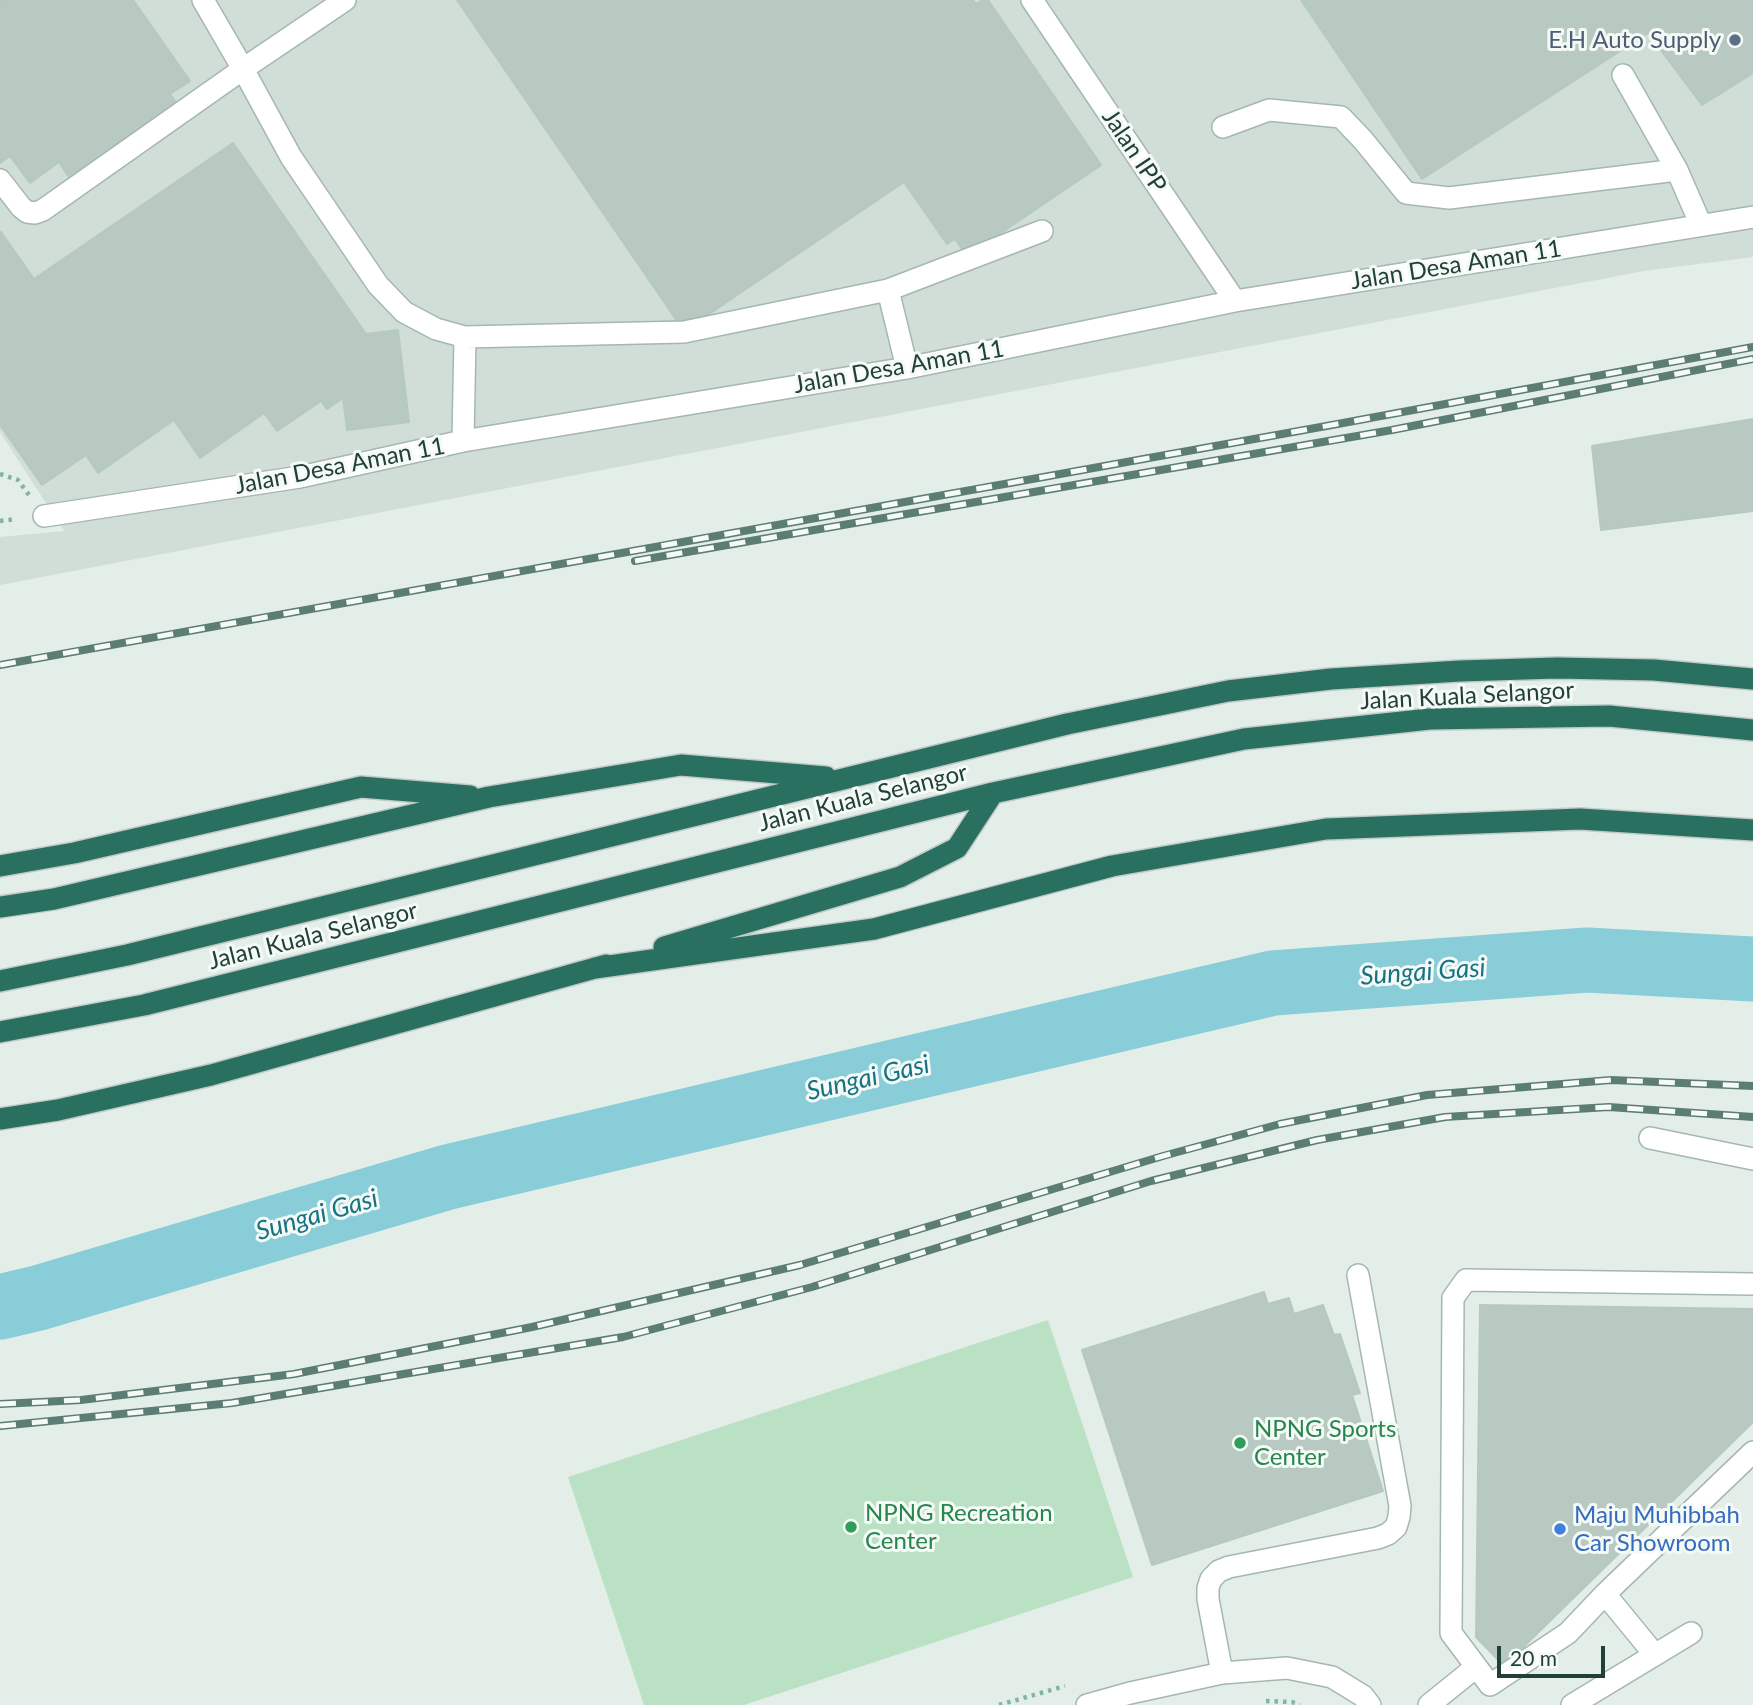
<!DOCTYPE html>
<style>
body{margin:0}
#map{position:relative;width:1753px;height:1705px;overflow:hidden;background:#e3eee9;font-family:Lato,sans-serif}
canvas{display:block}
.scale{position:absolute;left:1497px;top:1646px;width:108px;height:32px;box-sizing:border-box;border:4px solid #214138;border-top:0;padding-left:9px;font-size:21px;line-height:24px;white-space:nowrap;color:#214138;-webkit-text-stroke:5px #f5faf7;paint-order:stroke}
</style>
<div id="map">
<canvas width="1753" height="1705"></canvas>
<div class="scale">20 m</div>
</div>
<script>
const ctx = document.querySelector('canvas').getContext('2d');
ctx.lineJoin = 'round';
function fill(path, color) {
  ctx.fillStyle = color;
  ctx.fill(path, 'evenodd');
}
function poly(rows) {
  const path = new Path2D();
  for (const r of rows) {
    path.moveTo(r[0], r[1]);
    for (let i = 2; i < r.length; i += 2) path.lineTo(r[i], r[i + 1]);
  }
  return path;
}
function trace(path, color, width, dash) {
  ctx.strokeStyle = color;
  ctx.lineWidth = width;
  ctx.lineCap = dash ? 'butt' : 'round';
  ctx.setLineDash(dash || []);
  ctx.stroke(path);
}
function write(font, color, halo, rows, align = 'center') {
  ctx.font = font + ' Lato,sans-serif';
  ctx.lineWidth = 6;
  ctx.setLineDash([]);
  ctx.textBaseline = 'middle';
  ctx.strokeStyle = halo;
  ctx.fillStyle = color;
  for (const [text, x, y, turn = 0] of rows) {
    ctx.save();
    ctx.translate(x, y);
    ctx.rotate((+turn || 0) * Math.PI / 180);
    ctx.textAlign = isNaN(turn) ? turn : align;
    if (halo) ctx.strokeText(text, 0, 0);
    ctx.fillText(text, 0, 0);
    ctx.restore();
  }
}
fill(poly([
 [0,0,1753,0,1753,257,1644,271,0,585,0,537,64,531,0,432]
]), '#d1ded8');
fill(poly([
 [1048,1320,1133,1577,744,1705,644,1705,568,1477]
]), '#bbe1c4');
trace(poly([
 [0,1307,38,1298,448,1177,1273,983,1587,960,1753,969]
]), '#88cdd7', 65);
const building = poly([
 [0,0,133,0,190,81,170,94,182,112,75,186,59,162,30,183,10,156,0,163,0,0],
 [457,0,973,0,976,4,983,0,988,0,1101,165,967,256,955,239,947,244,904,182,684,331,457,0],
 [1301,0,1753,0,1753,73,1702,105,1648,33,1422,179,1301,0],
 [233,143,366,334,398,330,409,422,347,430,343,398,327,409,321,401,277,431,264,413,200,458,174,420,98,473,86,455,42,485,0,425,0,233,1,232,34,279,233,143],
 [1753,419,1753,511,1601,530,1592,446,1753,419],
 [1264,1292,1268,1304,1289,1298,1294,1314,1323,1305,1334,1335,1340,1334,1360,1393,1352,1395,1383,1491,1152,1565,1082,1350,1264,1292],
 [1480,1305,1753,1309,1753,1422,1504,1666,1476,1637,1480,1305]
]);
fill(building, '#b8c9c2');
trace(building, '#b5c9c0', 2);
const minor = poly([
 [203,0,243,69,291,157,378,285,404,312,436,329,465,337],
 [1032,0,1235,301],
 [1623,75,1677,170,1701,225],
 [1223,127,1269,110,1341,117,1363,140,1406,193,1449,198,1677,170],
 [0,180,21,207,27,212,35,213,43,210,243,69,345,0],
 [888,290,907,368],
 [463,441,465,337,684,332,888,290,1042,231],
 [44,516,300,477,463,441,907,368,1235,301,1753,217],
 [1650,1138,1753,1159],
 [1753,1284,1466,1280,1453,1298,1451,1633,1490,1685,1568,1633,1605,1594,1753,1452],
 [1605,1594,1655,1655],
 [1222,1673,1208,1599,1208,1588,1211,1579,1219,1571,1229,1567,1378,1538,1388,1534,1396,1527,1399,1517,1400,1506,1358,1275],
 [1087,1705,1130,1693,1222,1673,1287,1668,1332,1677,1363,1696,1370,1705],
 [1429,1705,1476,1667],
 [1572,1705,1691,1633]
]);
const highway = poly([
 [0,866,74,853,361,787,470,796],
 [0,907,54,899,489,797,681,765,826,777],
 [664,947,900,877,957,848,993,793],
 [595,968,874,929,1112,866,1326,829,1580,819,1753,830],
 [0,981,127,955,1067,724,1228,691,1331,679,1460,671,1557,668,1654,670,1753,679],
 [0,1032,144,1005,993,793,1244,739,1430,719,1609,716,1753,730],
 [0,1119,58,1110,211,1075,606,965]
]);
trace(minor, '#a5b7b0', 24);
trace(highway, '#c1cac7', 24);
trace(poly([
 [0,474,18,480,29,495],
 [0,521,16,519],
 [1266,1701,1292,1702,1300,1705],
 [999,1705,1065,1686]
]), '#81b4a3', 4.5, [3.5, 5]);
trace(minor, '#fff', 21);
trace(highway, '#2a7060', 21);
const rail = poly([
 [635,561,1392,430,1753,359],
 [0,665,1343,423,1753,347],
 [0,1404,81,1400,294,1374,532,1327,800,1265,1163,1156,1280,1124,1427,1095,1611,1080,1753,1086],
 [0,1426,232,1403,623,1337,812,1287,1151,1181,1317,1140,1445,1117,1609,1107,1753,1117]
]);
trace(rail, '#5c7d73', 8);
trace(rail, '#f5faf7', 5, [16]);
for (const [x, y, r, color] of [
 [1735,40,7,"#5c6f8a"],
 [1240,1443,7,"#2e9e5b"],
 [851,1527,7,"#2e9e5b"],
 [1560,1529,7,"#3f7fe0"]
]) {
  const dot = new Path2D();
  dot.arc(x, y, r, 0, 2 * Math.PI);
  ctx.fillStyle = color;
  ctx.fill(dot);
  trace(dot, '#f5faf7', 2.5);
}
write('24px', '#4e5e75', '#f5faf7', [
 ["E.H Auto Supply",1721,40]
], 'right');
write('24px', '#214138', '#f5faf7', [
 ["Jalan IPP",1134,151,56],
 ["Jalan Desa Aman 11",1456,265,-9],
 ["Jalan Desa Aman 11",899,367,-10],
 ["Jalan Desa Aman 11",340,466,-11],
 ["Jalan Kuala Selangor",1467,696,-3],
 ["Jalan Kuala Selangor",863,798,-14],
 ["Jalan Kuala Selangor",313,936,-14]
]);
write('24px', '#27864d', '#f5faf7', [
 ["NPNG Sports",1254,1429],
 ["Center",1254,1457],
 ["NPNG Recreation",865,1513],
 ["Center",865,1541]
], 'left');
write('24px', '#366cbe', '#f5faf7', [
 ["Maju Muhibbah",1574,1515],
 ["Car Showroom",1574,1543]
], 'left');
write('italic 26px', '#167383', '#f5faf7', [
 ["Sungai Gasi",1423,972,-4],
 ["Sungai Gasi",868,1078,-13],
 ["Sungai Gasi",317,1215,-16]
]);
</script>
